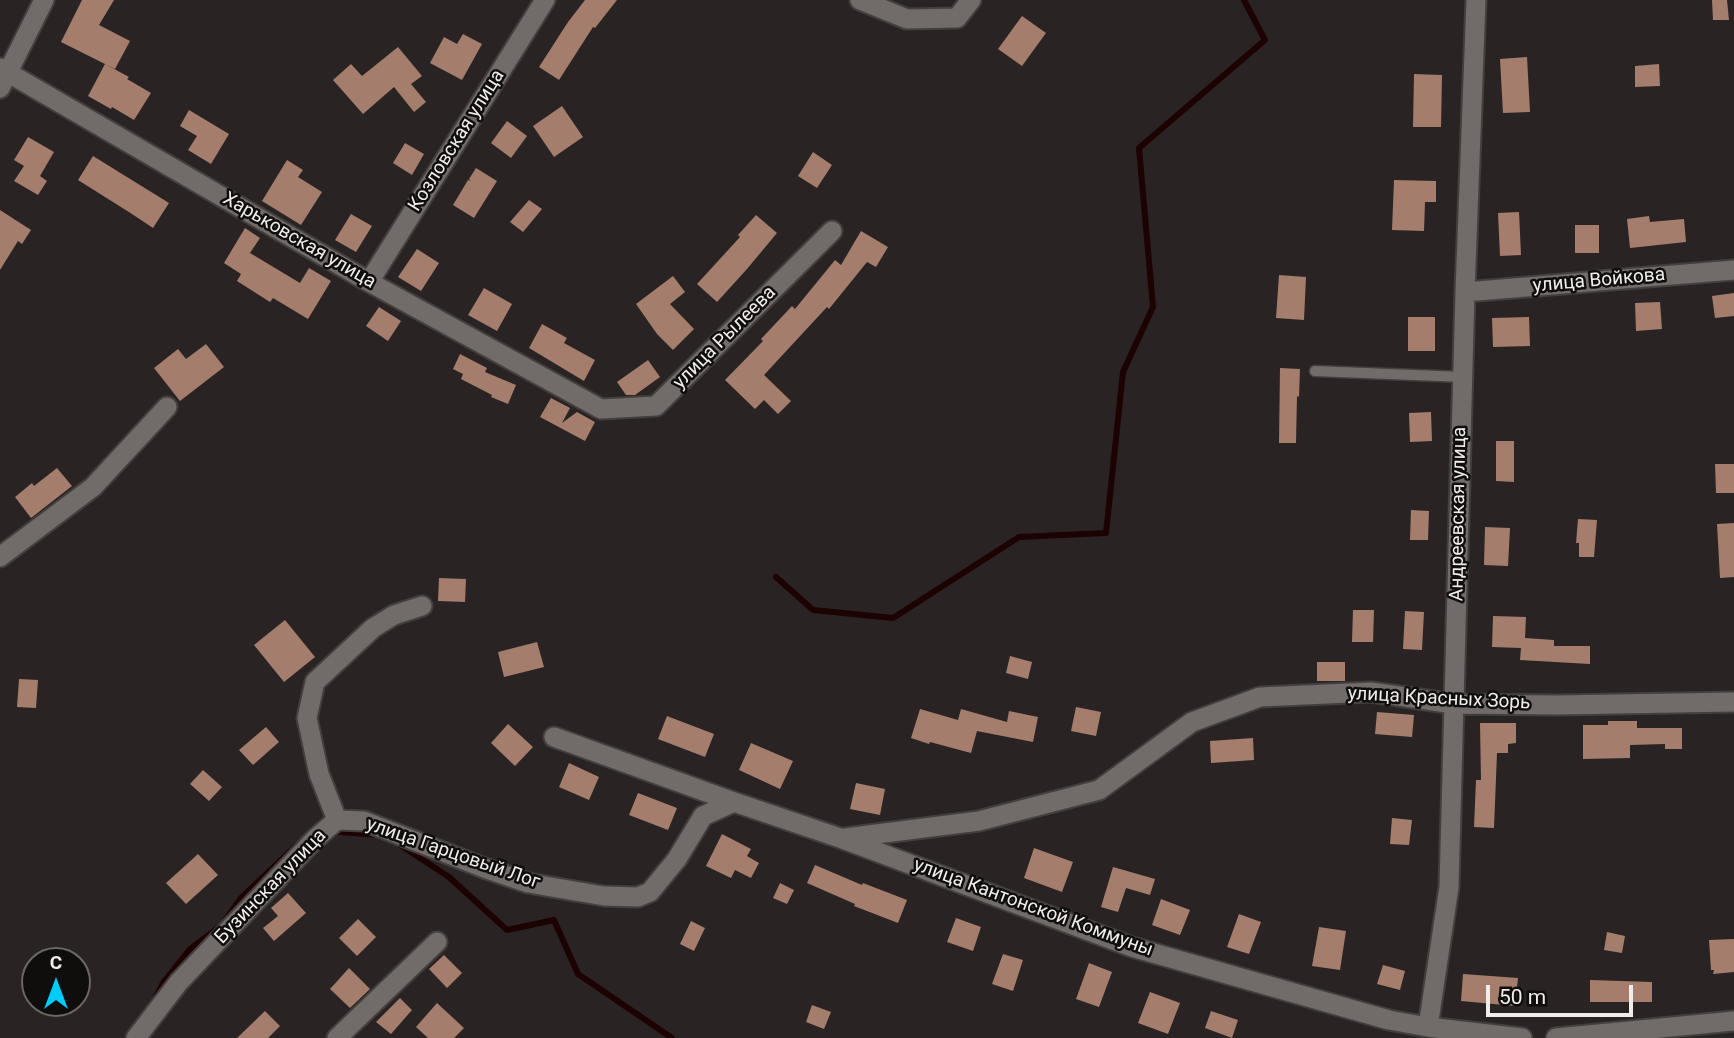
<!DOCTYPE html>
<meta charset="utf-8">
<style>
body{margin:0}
#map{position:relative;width:1734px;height:1038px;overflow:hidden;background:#292423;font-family:Roboto,sans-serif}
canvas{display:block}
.north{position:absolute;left:21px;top:947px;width:70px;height:70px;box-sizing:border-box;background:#100e0d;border:2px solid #6a6766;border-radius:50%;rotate:0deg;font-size:19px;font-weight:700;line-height:28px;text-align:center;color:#f0eceb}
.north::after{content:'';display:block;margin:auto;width:24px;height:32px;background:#00cbf9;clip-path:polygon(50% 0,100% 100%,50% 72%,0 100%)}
.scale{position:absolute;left:1486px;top:985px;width:147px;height:32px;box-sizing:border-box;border:4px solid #f0eceb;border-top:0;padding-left:9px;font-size:21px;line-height:24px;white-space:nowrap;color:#f0eceb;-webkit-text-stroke:5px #100e0d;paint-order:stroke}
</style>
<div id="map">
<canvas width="1734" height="1038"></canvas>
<div class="north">С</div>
<div class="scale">50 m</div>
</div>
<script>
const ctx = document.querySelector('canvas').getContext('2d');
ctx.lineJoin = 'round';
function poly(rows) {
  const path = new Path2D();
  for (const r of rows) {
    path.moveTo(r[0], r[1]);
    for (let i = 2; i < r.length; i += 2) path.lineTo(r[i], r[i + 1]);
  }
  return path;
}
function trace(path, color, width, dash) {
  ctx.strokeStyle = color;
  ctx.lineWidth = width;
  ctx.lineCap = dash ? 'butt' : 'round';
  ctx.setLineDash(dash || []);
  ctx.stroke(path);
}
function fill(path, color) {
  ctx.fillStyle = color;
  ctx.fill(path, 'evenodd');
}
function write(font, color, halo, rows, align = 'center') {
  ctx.font = font + ' Roboto,sans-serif';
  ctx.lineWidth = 5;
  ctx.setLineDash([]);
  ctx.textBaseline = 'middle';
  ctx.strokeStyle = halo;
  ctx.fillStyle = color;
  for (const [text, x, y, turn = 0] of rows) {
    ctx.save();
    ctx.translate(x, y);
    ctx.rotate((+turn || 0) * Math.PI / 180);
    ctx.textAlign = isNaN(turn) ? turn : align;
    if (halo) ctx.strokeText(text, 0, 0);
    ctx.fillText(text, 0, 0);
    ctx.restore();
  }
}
trace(poly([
 [776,577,813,610,893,618,1019,537,1106,533,1123,372,1153,307,1139,148,1265,40,1244,0],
 [329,831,378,835],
 [397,843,449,877,507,930,554,920,578,974,672,1038],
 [154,1001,163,983,189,950,222,925,241,898,296,846]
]), '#1c0200', 6);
fill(poly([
 [82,0,114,0,99,25,130,41,115,69,61,42],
 [585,0,617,0,595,28,593,27,559,80,539,67,568,22],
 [1712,0,1727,0,1729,20,1713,20],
 [1022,16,1046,33,1022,66,998,49],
 [463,34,482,44,462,80,430,63,444,37,457,44],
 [398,47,422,76,411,84,426,102,414,112,394,87,363,114,333,80,351,64,362,76],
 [1527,57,1530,112,1503,113,1500,59],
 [105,64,129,77,127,79,151,93,134,120,112,107,111,109,88,96],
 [1659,64,1660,86,1635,87,1635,66],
 [1414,74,1442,75,1441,127,1413,127],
 [562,106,583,137,554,157,533,126],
 [189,110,229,134,211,164,188,150,197,136,180,126],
 [507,121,527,136,511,158,491,143],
 [28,137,54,152,40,176,47,181,38,195,14,181,24,166,14,160],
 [405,143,424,154,412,175,393,163],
 [813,152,832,165,817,188,798,176],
 [93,156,169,203,153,228,132,214,78,180],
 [287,160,303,170,298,177,322,192,301,225,262,201],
 [476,168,497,181,474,218,453,205,468,180,471,181,469,179],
 [1394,180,1436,181,1436,202,1425,202,1424,231,1392,230],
 [529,200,542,209,523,232,510,222],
 [0,210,31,230,22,244,18,241,0,270],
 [1519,212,1521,255,1500,256,1498,213],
 [351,214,372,226,356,252,335,240],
 [756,215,777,233,747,269,717,302,697,284,740,237,738,235],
 [1649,216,1650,222,1684,219,1686,242,1630,248,1627,219],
 [1575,225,1599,225,1599,253,1575,253],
 [245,228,260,238,250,253,300,283,309,268,331,281,308,319,273,298,270,302,237,281,241,274,224,263],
 [861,231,888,247,876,267,867,262,829,309,827,307,764,375,791,401,778,414,764,400,755,409,725,380,763,341,761,339,792,306,795,309,835,260,841,265],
 [417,249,439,263,421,291,398,277],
 [1279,275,1306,277,1304,320,1276,318],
 [673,276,685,292,670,304,694,329,673,350,657,334,636,304],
 [484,288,512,304,497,331,468,315],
 [1734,293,1734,316,1715,318,1712,296],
 [1660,302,1662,329,1636,331,1635,303],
 [379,307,401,321,388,341,366,326],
 [1408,317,1435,317,1435,351,1408,351],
 [1529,317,1530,346,1493,347,1492,318],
 [542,324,567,338,564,343,595,360,584,381,529,348],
 [206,344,224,367,180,401,154,368,178,349,186,359],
 [460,354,487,368,485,372,516,385,508,404,491,397,492,395,461,379,463,374,453,369],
 [648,360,660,377,635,395,626,395,617,382],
 [1280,368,1300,369,1299,397,1297,396,1296,443,1279,443],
 [551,398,570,408,562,423,577,412,595,422,585,441,540,417],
 [1431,412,1432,441,1410,442,1409,413],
 [1496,441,1514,441,1514,482,1496,481],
 [1715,464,1734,464,1734,493,1716,493],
 [57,468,72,486,31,518,15,497,32,483,34,486],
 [1411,510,1429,511,1428,540,1410,540],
 [1578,519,1597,520,1594,557,1579,557,1579,543,1576,543],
 [1734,523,1734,577,1720,578,1717,524],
 [1485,527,1510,528,1508,566,1484,565],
 [439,578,466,579,465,602,438,601],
 [1353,610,1374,610,1373,642,1352,642],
 [1405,611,1424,612,1422,650,1403,649],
 [1493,616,1526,617,1525,638,1554,640,1554,646,1590,646,1590,664,1520,660,1521,648,1492,647],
 [285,620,315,657,284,682,254,645],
 [537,642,544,667,504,677,498,652],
 [1010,656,1032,662,1028,679,1006,673],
 [1317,662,1345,662,1345,681,1317,681],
 [19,679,38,680,36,708,17,707],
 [1076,707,1101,712,1096,736,1071,731],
 [920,709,958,720,961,709,1007,722,1009,711,1038,717,1033,742,977,731,971,753,930,742,929,744,911,738],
 [1377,712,1414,715,1412,737,1375,734],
 [667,716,714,734,705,757,658,739],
 [1608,721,1637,721,1637,728,1682,728,1682,749,1665,749,1665,744,1630,745,1630,758,1583,759,1583,725,1608,725],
 [1480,723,1516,723,1516,743,1508,744,1508,753,1497,753,1494,828,1474,827,1476,780,1481,780],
 [508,724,533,747,515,766,491,743],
 [266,727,279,742,253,765,239,750],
 [1253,738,1254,760,1211,763,1210,741],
 [751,743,793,761,780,789,739,770],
 [569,763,599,777,589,800,559,787],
 [203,770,222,787,209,801,190,784],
 [856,783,885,789,880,815,850,809],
 [638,793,677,808,668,830,629,815],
 [1392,818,1412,820,1409,845,1390,844],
 [722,834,751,849,747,856,759,863,751,878,735,870,731,878,706,866],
 [1034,848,1073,862,1062,892,1024,878],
 [198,854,218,875,186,904,166,883],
 [815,865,862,885,863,883,907,900,898,923,854,906,855,904,807,883],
 [1113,867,1155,879,1150,895,1126,888,1118,912,1101,907],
 [780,883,794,890,787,904,773,898],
 [288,893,306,913,274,941,263,928,278,916,271,908],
 [1161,899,1190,910,1180,935,1152,925],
 [1239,914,1261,922,1249,954,1227,947],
 [956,918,981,927,973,951,947,942],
 [358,919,376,937,357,956,339,938],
 [691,921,705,928,694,951,680,944],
 [1319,927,1346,931,1340,970,1312,966],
 [1607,932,1625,936,1622,953,1604,950],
 [1734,939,1734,972,1713,974,1714,970,1711,970,1709,940],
 [1003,954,1023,960,1013,991,992,984],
 [444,955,462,973,447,988,429,969],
 [1089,963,1112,972,1099,1007,1076,999],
 [1383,965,1405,971,1400,990,1377,984],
 [349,968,370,989,350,1008,330,989],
 [1463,974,1518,978,1515,1006,1461,1001],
 [1590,980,1652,982,1652,1002,1590,1002],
 [1150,992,1180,1003,1168,1034,1138,1023],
 [400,998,412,1010,391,1034,376,1022],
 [437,1003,464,1028,454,1038,428,1038,416,1027],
 [812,1005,831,1012,824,1029,806,1022],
 [265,1011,280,1026,268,1038,237,1038],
 [1211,1011,1238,1020,1232,1038,1205,1028]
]), '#a57d6d');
const service = poly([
 [1315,371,1463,377]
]);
const minor = poly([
 [860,0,907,19,957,18,971,0],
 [0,68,369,282,601,409,656,406,832,231],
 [0,88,44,0],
 [369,282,545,0],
 [1465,292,1734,270],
 [0,557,93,487,167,407],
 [554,737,734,802,840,838,1132,947,1389,1020,1428,1027,1522,1038],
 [337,820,364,821,484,868,528,883,604,896,638,897,650,892,677,859,703,816,734,802],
 [337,820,319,774,307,718,315,682,373,628,394,615,422,606],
 [845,838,979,821,1099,790,1192,722,1260,697,1371,692,1454,704,1557,705,1734,702],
 [1428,1027,1449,887,1465,292,1476,0],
 [136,1038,179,982,315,839,337,820],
 [337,1038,437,942],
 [1556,1038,1734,1021]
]);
trace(service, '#433f3d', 13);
trace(minor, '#433f3d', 23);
trace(service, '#716b69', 10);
trace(minor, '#716b69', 19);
write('19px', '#f0eceb', '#100e0d', [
 ["Козловская улица",457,141,-58],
 ["Харьковская улица",299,241,30],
 ["улица Войкова",1599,281,-5],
 ["улица Рылеева",725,338,-45],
 ["Андреевская улица",1459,514,-89],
 ["улица Красных Зорь",1439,699,3],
 ["улица Гарцовый Лог",453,854,19],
 ["Бузинская улица",271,887,-46],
 ["улица Кантонской Коммуны",1033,908,20]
]);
</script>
